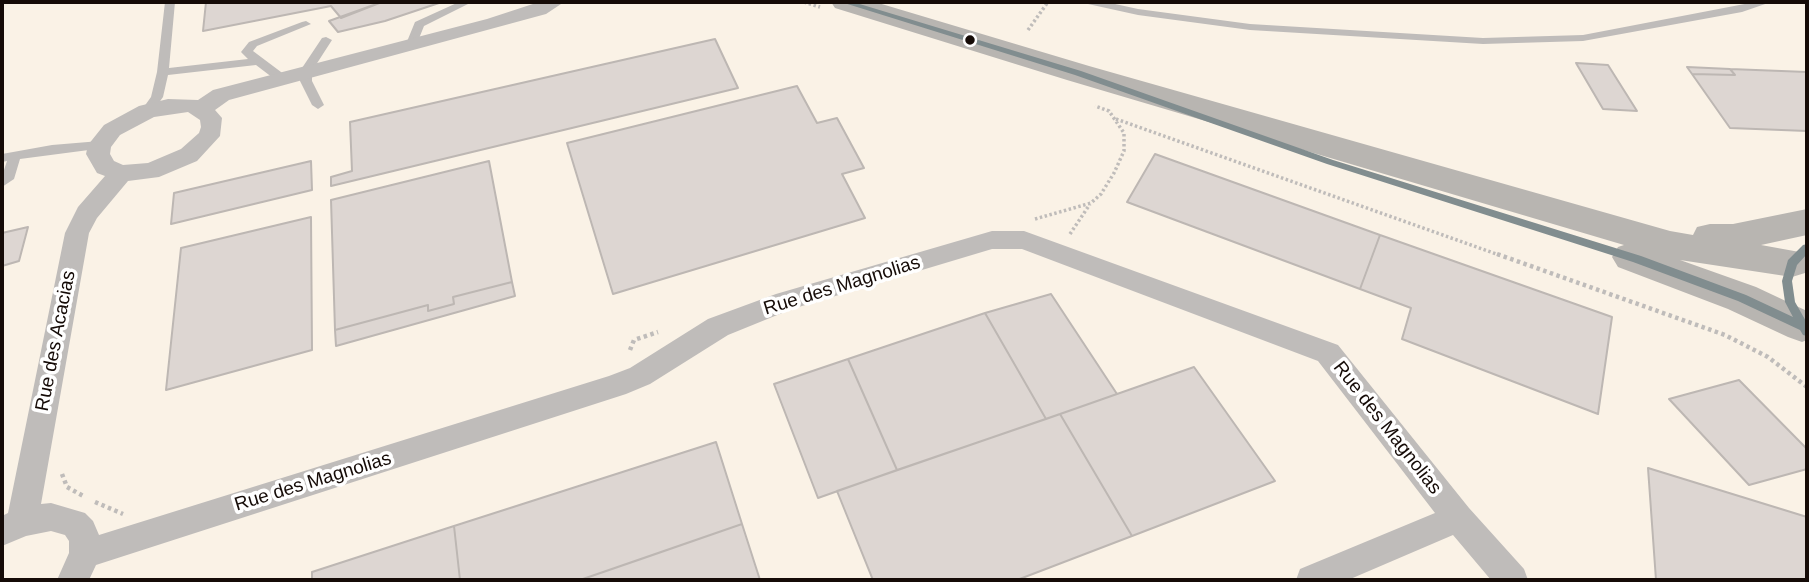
<!DOCTYPE html>
<style>
body{margin:0}
#map{position:relative;width:1809px;height:582px;overflow:hidden;background:#fbf8f6;font-family:Arial,sans-serif}
canvas{display:block}
.frame{position:absolute;inset:0;border:4px solid #150b07;pointer-events:none}
</style>
<div id="map">
<canvas width="1809" height="582"></canvas>
<div class="frame"></div>
</div>
<script>
const ctx = document.querySelector('canvas').getContext('2d');
ctx.lineJoin = 'round';
function fill(path, color) {
  ctx.fillStyle = color;
  ctx.fill(path, 'evenodd');
}
function poly(rows) {
  const path = new Path2D();
  for (const r of rows) {
    path.moveTo(r[0], r[1]);
    for (let i = 2; i < r.length; i += 2) path.lineTo(r[i], r[i + 1]);
  }
  return path;
}
function trace(path, color, width, dash) {
  ctx.strokeStyle = color;
  ctx.lineWidth = width;
  ctx.lineCap = dash ? 'butt' : 'round';
  ctx.setLineDash(dash || []);
  ctx.stroke(path);
}
function write(font, color, halo, rows, align = 'center') {
  ctx.font = font + ' Arial,sans-serif';
  ctx.lineWidth = 7;
  ctx.setLineDash([]);
  ctx.textBaseline = 'middle';
  ctx.strokeStyle = halo;
  ctx.fillStyle = color;
  for (const [text, x, y, turn = 0] of rows) {
    ctx.save();
    ctx.translate(x, y);
    ctx.rotate((+turn || 0) * Math.PI / 180);
    ctx.textAlign = isNaN(turn) ? turn : align;
    if (halo) ctx.strokeText(text, 0, 0);
    ctx.fillText(text, 0, 0);
    ctx.restore();
  }
}
fill(poly([
 [2,2,1807,2,1807,580,2,580]
]), '#faf2e6');
const building = poly([
 [206,2,382,2,341,18,331,6,203,31,206,2],
 [382,2,442,2,385,21,338,32,329,21,382,2],
 [715,39,738,88,331,186,331,177,352,171,350,122,715,39],
 [1576,63,1608,65,1637,111,1603,109,1576,63],
 [1687,67,1730,69,1735,75,1692,74,1687,67],
 [1730,69,1807,72,1807,131,1730,128,1692,74,1735,75,1730,69],
 [797,86,817,123,837,118,864,168,842,174,865,218,613,294,567,143,797,86],
 [1155,154,1380,235,1360,289,1127,202,1155,154],
 [311,161,312,190,171,224,174,193,311,161],
 [489,161,512,282,453,297,454,304,428,311,428,305,335,330,331,200,489,161],
 [311,217,312,350,166,390,181,248,311,217],
 [28,227,19,261,2,266,2,233,28,227],
 [1380,235,1612,317,1598,414,1402,339,1411,308,1360,289,1380,235],
 [512,282,515,296,336,346,335,330,428,305,428,311,454,304,453,297,512,282],
 [1051,294,1117,394,1046,419,985,313,1051,294],
 [985,313,1046,419,897,470,848,359,985,313],
 [848,359,897,470,818,498,774,384,848,359],
 [1194,367,1275,481,1132,536,1060,414,1194,367],
 [1739,380,1807,449,1807,469,1749,485,1669,399,1739,380],
 [1060,414,1132,536,1017,580,873,580,837,491,1060,414],
 [716,442,742,524,580,580,460,580,454,526,716,442],
 [1648,468,1807,517,1807,580,1656,580,1648,468],
 [742,524,760,580,580,580,644,558,742,524],
 [454,526,460,580,312,580,312,572,454,526]
]);
fill(building, '#ddd6d2');
trace(building, '#bdb7b3', 2);
trace(poly([
 [804,2,820,7],
 [1028,30,1048,2],
 [1116,119,1502,256],
 [1035,219,1091,203,1101,194,1114,173,1124,151,1124,133,1109,111,1095,106],
 [1070,234,1090,204]
]), '#bfbcba', 3.5, [2.5, 2.5]);
trace(poly([
 [1497,254,1725,335,1768,357,1807,387],
 [630,350,634,340,658,332],
 [62,474,67,487,85,497],
 [95,502,123,514]
]), '#bfbcba', 4.5, [3.5, 3.5]);
fill(poly([
 [165,2,175,2,169,68,248,59,241,52,249,42,302,22,306,21,311,24,257,46,253,51,285,75,285,81,277,81,256,65,168,75,163,97,151,114,147,115,141,111,151,97,157,72,165,2],
 [459,2,472,2,424,26,416,46,408,46,406,44,415,22,459,2],
 [1087,2,1106,2,1138,9,1250,24,1483,38,1583,35,1755,2,1771,2,1742,12,1583,41,1483,44,1250,30,1138,15,1088,4,1087,2],
 [326,37,332,40,312,71,312,81,324,105,318,109,312,105,300,81,300,71,322,38,326,37],
 [100,141,106,145,104,148,20,159,14,179,2,187,2,176,7,161,2,162,2,154,52,145,100,141]
]), '#bfbcba');
fill(poly([
 [539,2,564,2,546,14,229,100,215,110,222,118,220,136,197,161,159,177,128,181,97,218,89,233,41,504,51,503,85,513,93,521,99,535,609,376,630,368,708,319,776,294,992,231,1024,231,1338,345,1469,508,1524,569,1528,580,1491,580,1453,535,1348,580,1296,580,1300,569,1435,513,1318,361,1022,249,992,249,792,309,728,335,650,384,626,394,96,565,89,580,57,580,69,553,69,541,65,535,51,531,26,536,2,546,2,516,8,513,65,233,78,207,105,176,97,173,86,154,88,145,104,125,139,106,168,99,198,100,213,90,487,19,539,2],
 [188,112,200,120,201,127,199,133,181,149,148,163,123,165,114,161,110,154,111,147,120,135,154,117,188,112]
]), '#bfbcba');
fill(poly([
 [831,2,875,2,1089,66,1670,231,1693,235,1697,227,1710,224,1733,224,1807,209,1807,235,1761,245,1805,253,1805,273,1792,277,1680,260,1756,287,1807,311,1807,340,1802,342,1788,337,1728,309,1618,267,1612,257,1618,247,1624,245,1067,80,835,8,831,2]
]), '#b8b5b1');
fill(poly([
 [841,2,853,2,1081,71,1333,160,1641,256,1746,295,1793,317,1785,302,1782,281,1788,260,1803,245,1807,244,1807,254,1797,265,1792,281,1795,302,1807,323,1807,336,1803,335,1800,330,1738,301,1633,262,1327,164,1075,75,841,2]
]), '#818d8f');
for (const [x, y, r, color] of [
 [970,40,6,"#150b07"]
]) {
  const dot = new Path2D();
  dot.arc(x, y, r, 0, 2 * Math.PI);
  ctx.fillStyle = color;
  ctx.fill(dot);
  trace(dot, '#fff', 2.5);
}
write('19px', '#150b07', '#fff', [
 ["Rue des Magnolias",842,286,-17],
 ["Rue des Acacias",56,341,-79],
 ["Rue des Magnolias",1387,428,52],
 ["Rue des Magnolias",313,482,-17]
]);
</script>
